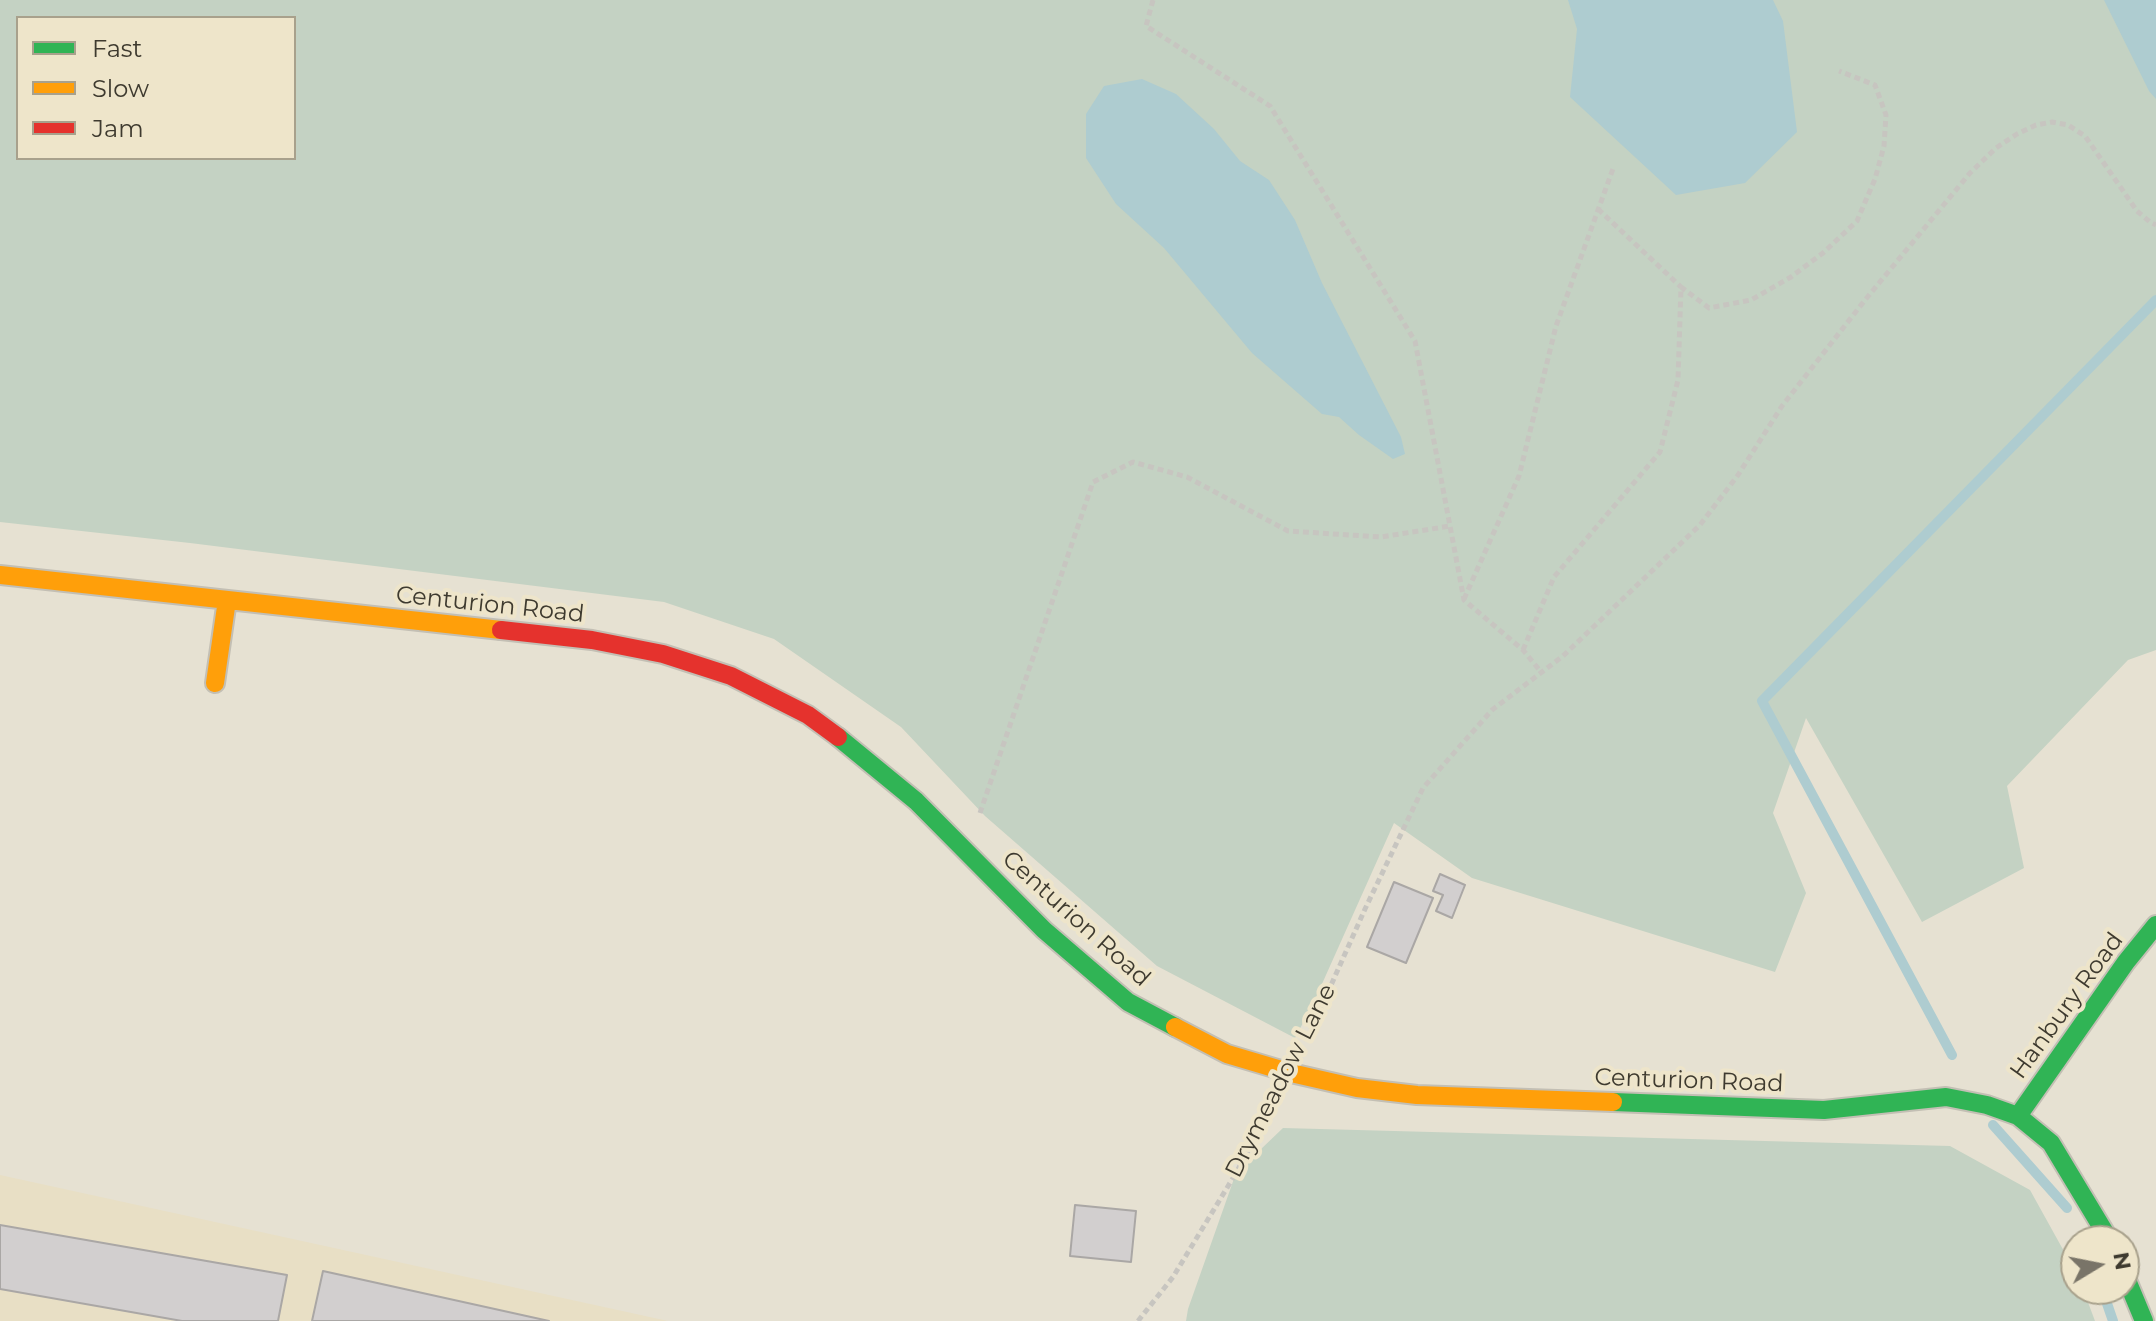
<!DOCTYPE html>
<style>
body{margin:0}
#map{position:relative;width:2156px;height:1321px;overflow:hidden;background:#e6e1d2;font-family:Montserrat,sans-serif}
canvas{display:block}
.legend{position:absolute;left:16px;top:16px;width:280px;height:144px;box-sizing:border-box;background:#eee5ca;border:2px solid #a8a18c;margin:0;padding:10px 14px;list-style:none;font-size:24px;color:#3e3a2f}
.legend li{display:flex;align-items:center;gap:16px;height:40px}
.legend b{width:40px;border:2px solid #a8a18c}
.north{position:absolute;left:2060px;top:1225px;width:80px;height:80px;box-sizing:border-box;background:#eee5ca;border:2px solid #a8a18c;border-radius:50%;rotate:80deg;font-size:22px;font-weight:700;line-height:32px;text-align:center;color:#3e3a2f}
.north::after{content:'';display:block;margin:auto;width:28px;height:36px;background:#797468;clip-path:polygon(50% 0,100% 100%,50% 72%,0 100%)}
</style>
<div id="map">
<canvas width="2156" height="1321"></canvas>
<ul class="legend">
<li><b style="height:10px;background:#30b455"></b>Fast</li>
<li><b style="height:10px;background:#ff9f0a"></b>Slow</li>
<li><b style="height:10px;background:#e5322d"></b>Jam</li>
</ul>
<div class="north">N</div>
</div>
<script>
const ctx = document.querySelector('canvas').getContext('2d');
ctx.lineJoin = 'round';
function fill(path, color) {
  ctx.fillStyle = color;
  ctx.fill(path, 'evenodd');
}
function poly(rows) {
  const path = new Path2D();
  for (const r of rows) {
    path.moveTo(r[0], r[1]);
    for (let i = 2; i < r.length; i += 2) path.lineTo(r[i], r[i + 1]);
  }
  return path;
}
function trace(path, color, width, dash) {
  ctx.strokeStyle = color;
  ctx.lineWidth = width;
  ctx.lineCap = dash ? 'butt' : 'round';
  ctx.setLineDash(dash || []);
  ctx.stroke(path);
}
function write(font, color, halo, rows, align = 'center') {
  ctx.font = font + ' Montserrat,sans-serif';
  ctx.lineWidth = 8;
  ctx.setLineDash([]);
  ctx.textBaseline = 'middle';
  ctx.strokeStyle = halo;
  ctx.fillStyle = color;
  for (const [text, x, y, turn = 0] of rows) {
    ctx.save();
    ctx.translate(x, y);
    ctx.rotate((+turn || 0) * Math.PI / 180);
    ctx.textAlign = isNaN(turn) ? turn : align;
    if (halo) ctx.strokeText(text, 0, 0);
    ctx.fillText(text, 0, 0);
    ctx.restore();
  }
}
fill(poly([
 [0,1175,668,1321,0,1321]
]), '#e8dfc5');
fill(poly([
 [0,0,2156,0,2156,650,2128,660,2007,786,2024,868,1922,922,1806,718,1773,813,1806,893,1775,972,1472,878,1394,823,1313,1004,1295,1038,1157,966,985,816,901,727,774,639,664,602,190,543,0,522],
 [18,18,294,18,294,158,18,158],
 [1283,1128,1950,1146,2030,1190,2076,1273,2076,1289,2083,1289,2095,1321,1186,1321,1188,1309,1236,1173]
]), '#c4d2c3');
fill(poly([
 [1568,0,1773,0,1783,21,1797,132,1745,183,1676,195,1570,97,1577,29],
 [2104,0,2156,0,2156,99,2149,91],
 [1142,79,1176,94,1214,129,1240,161,1269,180,1295,220,1322,283,1401,437,1405,454,1393,459,1359,435,1339,417,1322,414,1252,353,1164,248,1116,204,1086,158,1086,114,1104,86]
]), '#aeccd0');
trace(poly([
 [1952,1055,1762,701,2156,300],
 [1993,1125,2067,1208],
 [2102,1289,2113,1321]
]), '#aeccd0', 10);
const building = poly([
 [1440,874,1465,885,1452,918,1436,911,1443,895,1433,891,1440,874],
 [1394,882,1433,898,1406,963,1367,947,1394,882],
 [1075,1205,1136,1211,1131,1262,1070,1256,1075,1205],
 [0,1225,287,1275,278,1321,182,1321,0,1289,0,1225],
 [323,1271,549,1321,312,1321,323,1271]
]);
fill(building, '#d2cfcf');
trace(building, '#aaa7a5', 2);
const fast = poly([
 [838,737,916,801,1044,930,1128,1002,1175,1027],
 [1613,1102,1824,1110,1946,1097,1987,1105,2018,1116,2051,1143,2110,1241],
 [2018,1116,2126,962,2156,925],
 [2124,1273,2144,1321]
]);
const slow = poly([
 [0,575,501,630],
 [215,683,227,600],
 [1175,1027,1227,1054,1291,1073,1357,1088,1417,1095,1613,1102]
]);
const jam = poly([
 [501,630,592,640,663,654,731,676,808,715,838,737]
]);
trace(fast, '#c3bfb4', 22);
trace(slow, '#c3bfb4', 22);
trace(jam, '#c3bfb4', 22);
trace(poly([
 [1153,0,1146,26,1270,106,1415,341,1464,600,1523,650,1541,672],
 [1598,209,1681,287],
 [1464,599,1519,476,1556,326,1614,166],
 [1523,650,1554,577,1660,452,1678,380,1681,287,1709,308,1751,300,1791,277,1823,253,1857,221,1875,179,1884,146,1886,115,1875,85,1839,71],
 [980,813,1093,482,1133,462,1187,477,1288,531,1381,537,1450,526],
 [1307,1039,1365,909,1423,788,1492,710,1563,656,1700,525,1738,475,1782,406,1865,300,1970,173,1996,148,2017,134,2036,125,2052,122,2068,125,2085,136,2137,211,2150,222,2156,225],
 [1138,1321,1173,1277,1236,1173,1273,1105]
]), '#c7c5c0', 5, [6, 4]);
trace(fast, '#30b455', 18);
trace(slow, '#ff9f0a', 18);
trace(jam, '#e5322d', 18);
write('24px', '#3e3a2f', '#eee5ca', [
 ["Centurion Road",490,605,6],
 ["Centurion Road",1076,919,42],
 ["Hanbury Road",2067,1006,-54],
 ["Drymeadow Lane",1281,1081,-63],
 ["Centurion Road",1689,1081,2]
]);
</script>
